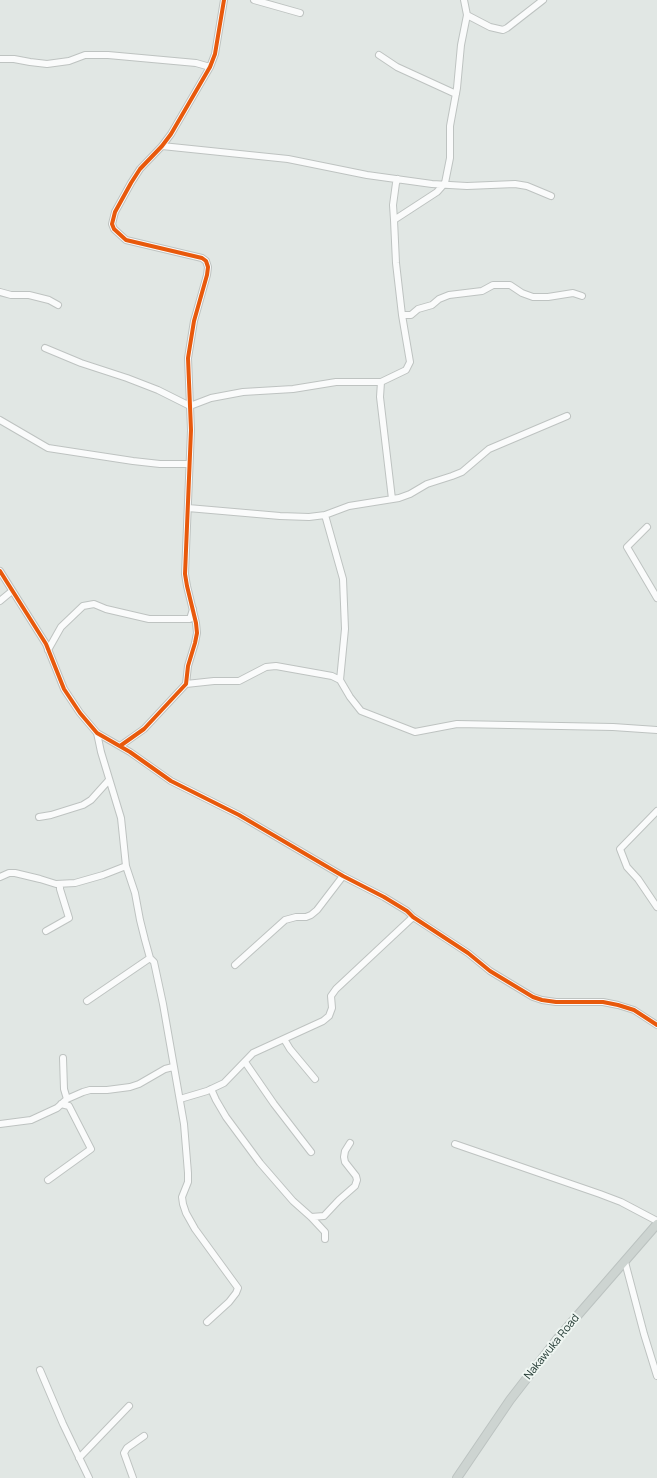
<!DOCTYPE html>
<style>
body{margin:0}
canvas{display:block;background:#e1e7e4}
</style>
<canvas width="657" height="1478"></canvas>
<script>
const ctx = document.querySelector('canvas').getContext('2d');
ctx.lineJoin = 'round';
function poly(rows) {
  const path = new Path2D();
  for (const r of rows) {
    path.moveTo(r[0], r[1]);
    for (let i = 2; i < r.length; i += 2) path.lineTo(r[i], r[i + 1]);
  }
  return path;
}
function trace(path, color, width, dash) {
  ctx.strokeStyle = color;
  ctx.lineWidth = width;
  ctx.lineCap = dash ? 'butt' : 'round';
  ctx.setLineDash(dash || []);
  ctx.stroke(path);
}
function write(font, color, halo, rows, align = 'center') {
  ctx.font = font + ' Manrope,sans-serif';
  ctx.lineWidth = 4;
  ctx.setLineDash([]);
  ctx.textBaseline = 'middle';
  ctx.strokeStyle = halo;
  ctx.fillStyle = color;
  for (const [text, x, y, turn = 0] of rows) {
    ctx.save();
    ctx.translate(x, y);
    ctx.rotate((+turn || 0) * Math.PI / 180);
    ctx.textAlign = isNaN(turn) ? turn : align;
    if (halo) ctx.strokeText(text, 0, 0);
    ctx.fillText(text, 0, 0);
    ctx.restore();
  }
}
const minor = poly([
 [254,0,300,13],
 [467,15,490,27,503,30,507,28,543,0],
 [379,55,397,67,456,94],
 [0,59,14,59,30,62,47,64,69,61,85,55,108,55,196,63,210,67],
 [162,146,288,159,367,175,432,184,467,186,515,184,527,186,551,196],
 [394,220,393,205,396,183,398,179],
 [0,292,11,295,29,295,49,300,58,305],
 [402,315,411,315,418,309,432,305,439,299,449,295,482,291,493,285,510,285,522,293,533,297,548,297,573,293,582,296],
 [45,348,81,363,127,378,158,390,190,406,211,398,243,392,293,389,336,382,381,382],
 [0,420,48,448,133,461,160,464,189,464],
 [392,499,380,397,381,382,406,370,410,362,402,315,396,263,394,220,437,192,445,183,450,158,450,126,457,88,461,45,467,15,464,0],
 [188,508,280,516,309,517,325,515,349,506,399,498,410,494,427,484,452,476,462,472,489,449,567,416],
 [325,515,343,579,345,629,340,680],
 [647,527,627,547,657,598],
 [0,571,46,644,64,689,80,713,97,733,130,752,171,781,239,815,343,876,384,897,407,911,413,917,468,953,490,971,533,997,542,1000,556,1002,603,1002,618,1005,634,1010,657,1025],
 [0,601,12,591],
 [48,650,61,627,83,606,94,604,106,609,149,619,190,619,193,609],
 [186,684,214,681,239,681,266,667,276,666,332,676,340,680,350,697,361,711,415,732,457,724,613,727,657,730],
 [97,733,101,752,121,818,126,866,135,893,140,920,145,940,150,958,154,962,163,1004,184,1124,188,1173,188,1182,182,1197,183,1204,186,1213,195,1229,238,1288,236,1293,229,1302,207,1322],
 [120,746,144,729,186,684,188,666,195,643,197,633,196,623,187,586,185,574,191,430,188,358,194,321,207,275,208,267,206,261,202,258,126,240,114,229,112,224,115,212,131,183,140,169,162,146,171,134,210,67,215,54,224,0],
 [657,811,620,849,627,867,638,879,657,907],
 [39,817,51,815,83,805,91,800,109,780],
 [0,877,9,873,15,873,40,879,56,884,75,883,103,875,126,866],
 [46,931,69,918,60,889,60,884],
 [235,965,285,920,296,917,306,917,311,915,317,910,343,876],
 [87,1001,150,958],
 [284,1039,290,1049,315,1079],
 [63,1058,64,1089,67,1099],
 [245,1062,274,1104,311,1152],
 [211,1089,216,1100,226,1117,260,1163,293,1201,311,1217,325,1232,325,1239],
 [180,1099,207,1091,224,1083,253,1053,323,1021,329,1016,332,1008,331,996,336,989,413,917],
 [0,1124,31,1120,57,1108,67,1099,83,1092,90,1090,107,1090,130,1087,139,1084,165,1069,173,1067],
 [455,1144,600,1194,621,1202,657,1221],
 [48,1180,91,1149,69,1106,61,1104],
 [311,1217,324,1216,339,1200,355,1186,357,1180,356,1176,345,1162,344,1157,345,1151,350,1143],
 [625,1262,644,1334,657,1376],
 [40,1370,63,1424,89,1478],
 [79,1458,129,1406],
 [133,1478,124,1453,127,1448,144,1436]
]);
const major = poly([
 [457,1478,510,1400,558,1338,657,1224]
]);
trace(minor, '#bec3c1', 8);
trace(major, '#bcc3c1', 10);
trace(minor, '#fafbfb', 6);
trace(major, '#cdd4d1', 8);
trace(poly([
 [0,571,46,644,64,689,80,713,97,733,130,752,171,781,239,815,343,876,384,897,407,911,413,917,468,953,490,971,533,997,542,1000,556,1002,603,1002,618,1005,634,1010,657,1025],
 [120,746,144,729,186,684,188,666,195,643,197,633,196,623,187,586,185,574,191,430,188,358,194,321,207,275,208,267,206,261,202,258,126,240,114,229,112,224,115,212,131,183,140,169,162,146,171,134,210,67,215,54,224,0]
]), '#e8590c', 4);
write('11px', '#213831', '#eff6f2', [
 ["Nakawuka Road",552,1347,-51]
]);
</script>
